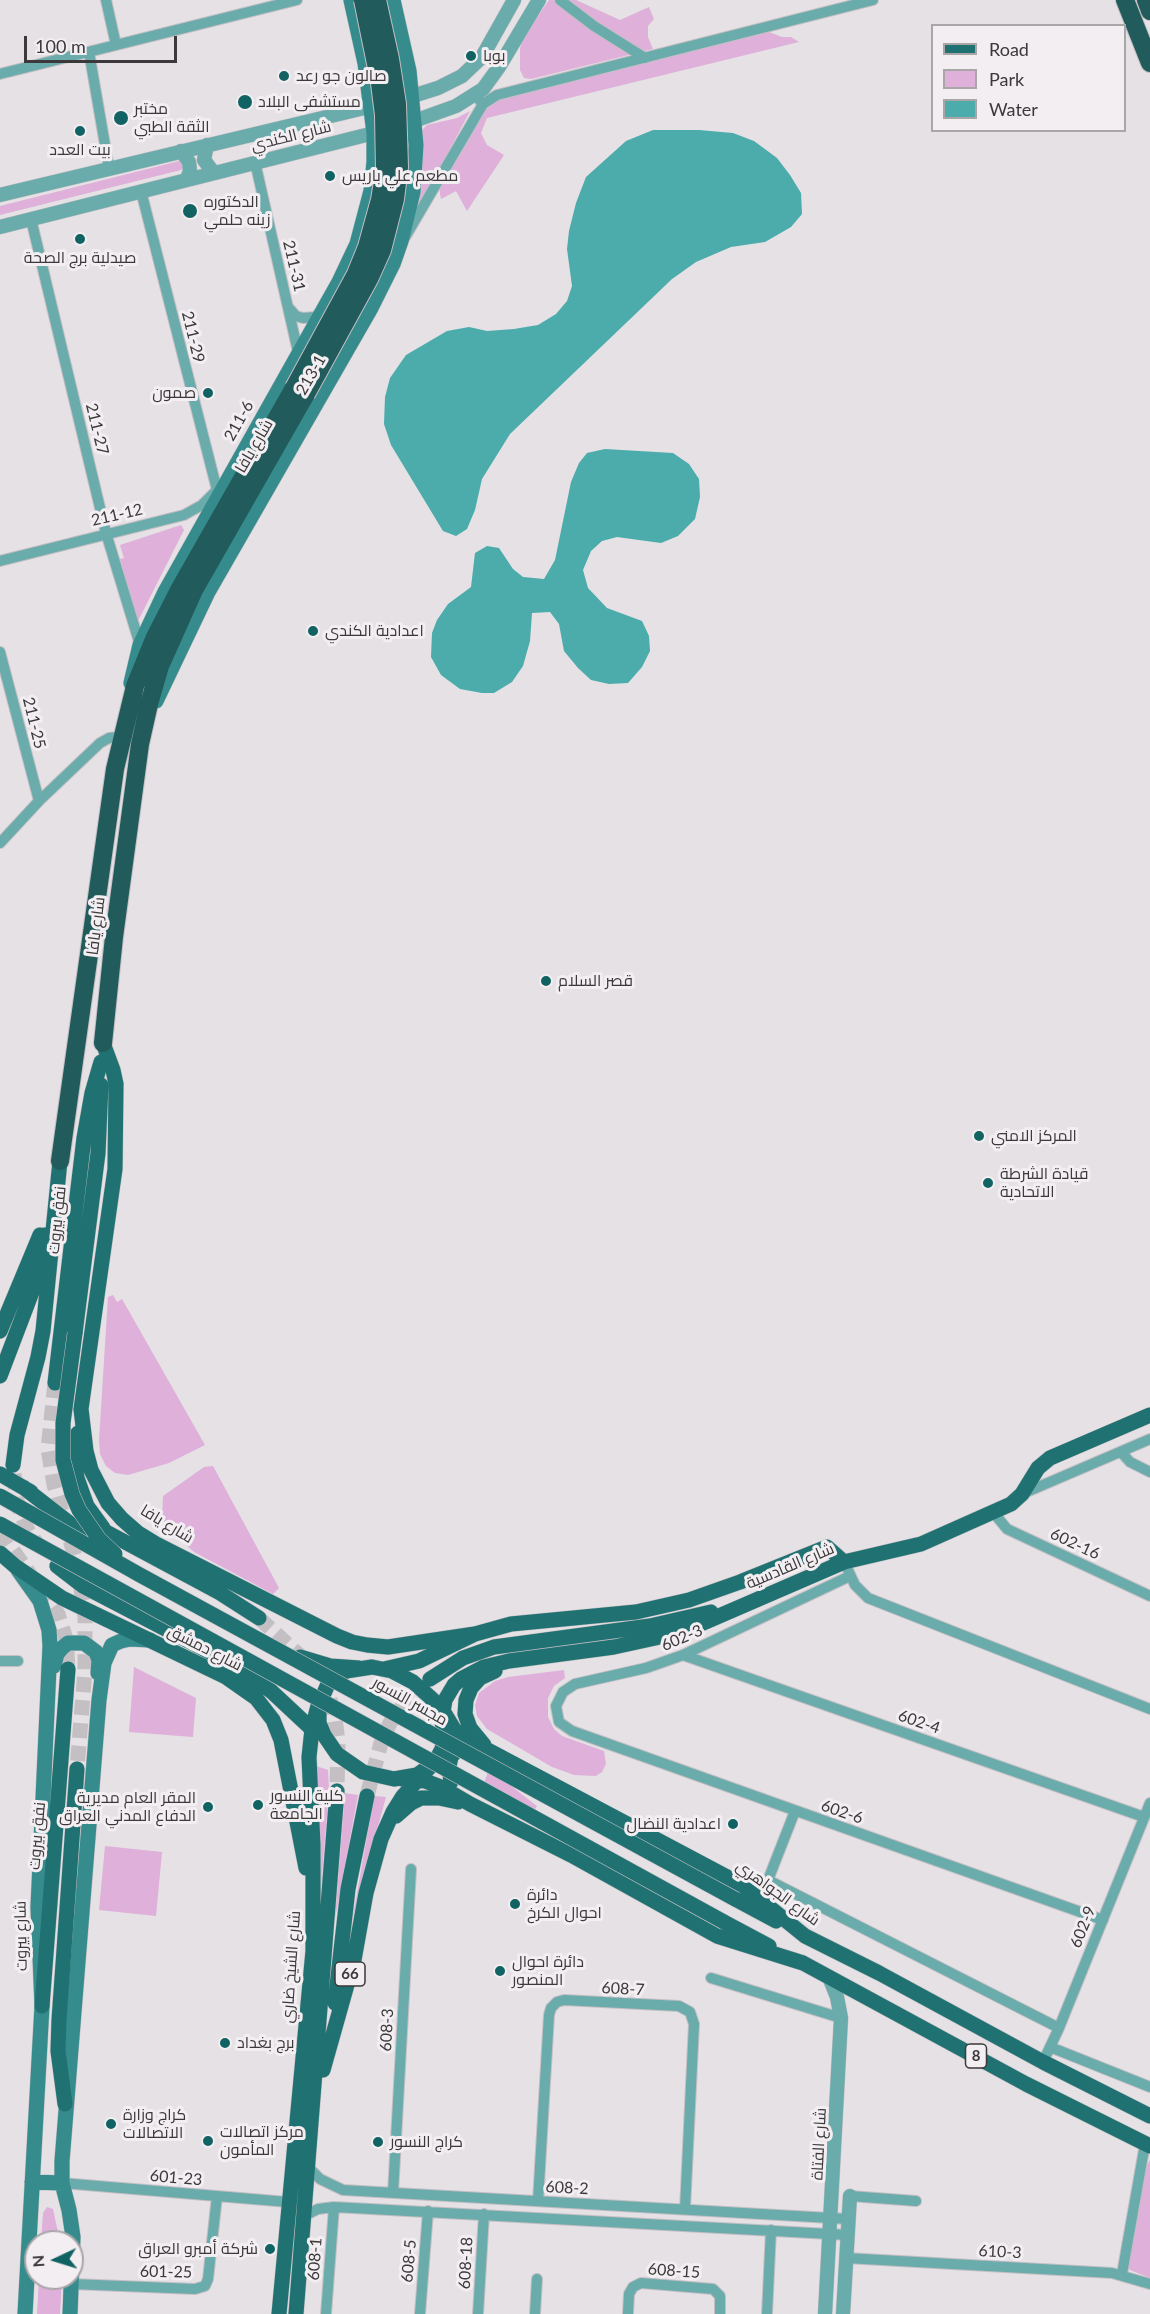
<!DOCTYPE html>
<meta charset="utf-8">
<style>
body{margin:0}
#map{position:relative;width:1150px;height:2314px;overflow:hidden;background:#e5e1e5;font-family:Lato,sans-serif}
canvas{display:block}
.legend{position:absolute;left:931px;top:24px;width:195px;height:108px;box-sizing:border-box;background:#f2eef2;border:2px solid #a9a6a8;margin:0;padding:8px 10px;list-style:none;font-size:18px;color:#3b393a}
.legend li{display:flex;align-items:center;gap:12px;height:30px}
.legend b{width:30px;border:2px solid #a9a6a8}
.north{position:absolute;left:24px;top:2230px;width:60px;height:60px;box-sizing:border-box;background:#f2eef2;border:2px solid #a9a6a8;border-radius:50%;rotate:266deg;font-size:16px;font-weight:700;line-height:24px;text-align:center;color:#3b393a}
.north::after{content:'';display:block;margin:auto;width:21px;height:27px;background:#116262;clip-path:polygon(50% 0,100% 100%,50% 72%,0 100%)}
.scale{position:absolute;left:24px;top:36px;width:153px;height:27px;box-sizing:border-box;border:3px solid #3b393a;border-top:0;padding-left:8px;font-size:18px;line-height:21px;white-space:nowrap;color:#3b393a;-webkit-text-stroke:4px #f2eef2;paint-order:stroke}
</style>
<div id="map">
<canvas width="1150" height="2314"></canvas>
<ul class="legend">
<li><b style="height:8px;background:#207272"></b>Road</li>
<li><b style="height:16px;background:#deb0da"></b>Park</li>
<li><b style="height:16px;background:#4cabab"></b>Water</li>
</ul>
<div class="north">N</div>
<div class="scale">100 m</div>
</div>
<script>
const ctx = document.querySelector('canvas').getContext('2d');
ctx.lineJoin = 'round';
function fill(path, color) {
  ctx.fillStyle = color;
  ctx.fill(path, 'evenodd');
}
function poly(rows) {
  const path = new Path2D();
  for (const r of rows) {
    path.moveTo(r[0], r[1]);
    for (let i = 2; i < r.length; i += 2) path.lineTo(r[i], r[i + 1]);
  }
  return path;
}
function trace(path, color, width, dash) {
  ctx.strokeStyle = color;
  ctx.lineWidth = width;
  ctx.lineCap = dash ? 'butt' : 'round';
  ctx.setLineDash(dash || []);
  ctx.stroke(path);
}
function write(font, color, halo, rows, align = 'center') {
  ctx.font = font + ' Lato,Cairo,sans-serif';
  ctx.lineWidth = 6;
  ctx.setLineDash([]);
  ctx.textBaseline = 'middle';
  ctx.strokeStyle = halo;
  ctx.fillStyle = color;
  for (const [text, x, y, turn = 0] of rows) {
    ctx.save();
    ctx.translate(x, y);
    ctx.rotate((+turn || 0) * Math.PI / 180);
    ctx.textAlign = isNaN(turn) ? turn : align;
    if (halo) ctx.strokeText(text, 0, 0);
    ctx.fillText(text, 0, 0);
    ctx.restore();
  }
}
fill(poly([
 [549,0,576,0,620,20,649,7,654,19,648,26,648,37,653,49,531,79,524,78,520,70,520,48,524,36],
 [769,32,782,37,791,37,799,42,487,118,481,133,487,145,504,155,467,211,456,191,441,199,439,188,487,108,498,99],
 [470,111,415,216,422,181,420,132,427,125,457,118],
 [179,161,184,167,181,170,0,215,0,206],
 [181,525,184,530,138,621,120,559,124,558,120,545],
 [113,1295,117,1302,122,1299,205,1445,169,1463,128,1475,115,1473,106,1466,100,1454,99,1440,108,1297],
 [213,1466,279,1588,273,1594,194,1552,167,1528,162,1518,163,1496,204,1467],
 [134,1667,196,1698,193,1737,129,1732],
 [564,1670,565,1678,554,1686,548,1698,548,1717,554,1729,562,1736,604,1751,606,1764,602,1772,596,1776,574,1775,552,1767,487,1729,477,1716,475,1705,479,1693,495,1681,508,1677],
 [316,1766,328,1770,329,1789,316,1950],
 [489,1769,537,1806,533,1813,483,1786],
 [345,1793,358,1795,335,1919],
 [374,1796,386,1797,352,1922],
 [105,1846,162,1852,156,1916,99,1910],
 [1150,2160,1150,2278,1130,2270,1127,2265,1147,2165],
 [47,2207,53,2209,60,2242,41,2242,43,2213],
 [39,2278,62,2278,60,2314,37,2314]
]), '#deb0da');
fill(poly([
 [653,130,699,130,733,133,754,141,777,158,790,175,801,193,802,214,791,227,765,242,731,247,696,262,672,279,510,434,482,479,475,510,467,529,456,536,443,531,391,445,384,424,385,397,390,378,406,355,447,331,469,327,487,331,514,329,538,325,556,314,567,301,572,286,567,249,569,231,576,203,586,177,626,141],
 [605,449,673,453,689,464,699,479,700,497,695,519,678,536,661,543,617,537,602,541,591,551,583,570,588,588,607,608,642,621,649,636,650,651,642,667,628,683,609,684,591,680,578,668,564,651,559,624,550,612,532,613,530,641,523,666,512,682,494,693,482,693,460,689,441,675,431,657,432,633,437,620,448,604,471,587,475,553,487,546,499,548,513,569,523,577,544,579,555,560,571,482,579,463,587,453]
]), '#4cabab');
trace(poly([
 [55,1383,48,1449,54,1485,78,1567,85,1617,85,1670,77,1769],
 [14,1474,18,1506,27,1529,39,1547],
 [0,1532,58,1614,66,1639,68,1669],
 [259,1618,311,1666],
 [330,1699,335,1719,338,1741,337,1791],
 [367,1796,381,1743,390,1723,400,1709,429,1680]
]), '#c3bfc3', 15, [15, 8]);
const minor = poly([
 [106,0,116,45],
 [560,0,594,26,645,58],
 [89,52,109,168],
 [0,74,297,0],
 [483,104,497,95,873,0],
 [255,162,298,352],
 [141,191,217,490],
 [31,219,106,533,140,645],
 [404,239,483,104,480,101],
 [288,307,296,316,303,318,315,317,320,313],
 [0,561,184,515,202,505,219,488],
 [0,652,39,801],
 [0,843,39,801,100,743,109,738,127,736],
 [1121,1452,1130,1462,1150,1472],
 [1022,1494,1150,1439],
 [993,1512,1007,1529,1150,1596],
 [848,1570,855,1585,868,1598,1150,1709],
 [850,1576,683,1655,646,1668,575,1684,563,1692,556,1706,559,1722,572,1731,1103,1920],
 [683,1655,1144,1817],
 [0,1661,18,1661],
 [795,1811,768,1880,1059,2028],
 [711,1978,841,2018],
 [1050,2047,1150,2087],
 [1043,2062,1059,2028,1150,1803],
 [308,2167,320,2179,343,2190,848,2219],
 [62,2183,288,2202],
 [393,2193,411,1869],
 [850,2196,916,2201],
 [538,2201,549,2015,551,2008,557,2002,564,2000,679,2006,690,2012,694,2024,685,2209],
 [304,2216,318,2209,334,2207,848,2235],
 [846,2258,1112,2273,1150,2284],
 [1122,2274,1145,2144],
 [72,2284,195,2289,205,2286,208,2279,217,2196],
 [326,2314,334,2207],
 [420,2314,428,2211],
 [478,2314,484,2214],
 [535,2314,537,2279],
 [628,2314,629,2294,633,2287,641,2283,713,2289,720,2296,720,2314],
 [767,2314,771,2230]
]);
const tertiary = poly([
 [403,99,438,88,462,76,482,57,514,0],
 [403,125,456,106,483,89,499,67,539,0],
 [207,145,204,160,213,172],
 [181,151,189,162,190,171,187,179],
 [0,195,381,104],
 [0,227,382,131],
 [825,2314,841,2018,837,1997,829,1977],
 [843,2314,850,2196]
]);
const secondary = poly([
 [131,683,140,645,165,592,339,282,357,244,371,191,374,162,374,133,365,63,351,0],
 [156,701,208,592,371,308,393,264,401,241,413,192,416,145,409,71,393,0],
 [18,1570,40,1601,49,1630,50,1646,38,1907,42,2006,25,2314],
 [54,1666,57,1654,62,1648,68,1643,84,1643,96,1652,99,1660,98,1673],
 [32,2182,62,2183],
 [70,2314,73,2237,69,2210,62,2183,62,2161,99,1700,104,1663,112,1645,121,1641,130,1639,150,1640]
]);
const primary = poly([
 [103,1043,113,1070,116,1084,115,1169,81,1409,86,1451,91,1470,108,1503,122,1519,138,1533,156,1544,337,1636,352,1642,367,1645,388,1647,475,1634],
 [0,1331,40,1235],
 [75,1333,98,1153,101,1085],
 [0,1376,32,1292,45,1235],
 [55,1383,84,1138,92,1093,101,1062],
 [78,1433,75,1464,77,1478,87,1506,103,1528],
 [13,1465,17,1435,38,1357,43,1331,60,1161],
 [0,1474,31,1492],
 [23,1487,77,1529,105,1546],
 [84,1520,220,1593,259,1618],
 [0,1553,15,1566,62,1598,226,1677,256,1698,273,1720,281,1740,306,1868],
 [57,1566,83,1586,229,1662,271,1691,316,1733],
 [300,1657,330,1666,359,1668],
 [372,1667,392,1671,413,1682,431,1698,439,1711,445,1734,442,1749,435,1762,417,1775,394,1779,363,1772,337,1754,324,1735,319,1723,319,1705,328,1684,346,1671,372,1667],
 [384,1669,419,1661,475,1634,511,1624,636,1612,689,1600,740,1582,827,1547,844,1562],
 [430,1679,463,1658,494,1647,650,1626,711,1612],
 [431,1698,442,1709,454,1729,463,1737,742,1885,805,1936,879,1973,1043,2062,1150,2116],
 [442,1718,445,1700,454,1685,461,1679,484,1667,509,1661,614,1647,669,1635,696,1626,844,1562,921,1544,1011,1504,1022,1494,1038,1468,1050,1458,1150,1415],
 [484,1745,470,1728,465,1714,466,1700,471,1688,480,1678,495,1671],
 [402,1779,425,1781,441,1787,470,1804,571,1855,717,1936,803,1963,1026,2084,1150,2146],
 [451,1782,449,1766,451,1757,456,1751,470,1746],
 [396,1816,411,1803,421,1798,439,1798,458,1802],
 [735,1899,776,1921],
 [724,1922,769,1946],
 [335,2003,348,1889,367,1796],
 [42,2006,68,1669],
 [323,2070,354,1960,366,1893,381,1839,393,1812,403,1796,430,1767],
 [65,2104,58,2051,59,2020,77,1769],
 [279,2314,313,1951,313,1845,309,1757,312,1729,320,1698],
 [296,2314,337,1791]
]);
const motorway = poly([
 [1125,0,1150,63],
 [1146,0,1150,11],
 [103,1043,114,937,140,744,149,704,160,666,194,590,306,394],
 [60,1161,115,769,135,686,155,637,179,590,294,388]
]);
trace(minor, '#c3bfc3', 12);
trace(tertiary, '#c3bfc3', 15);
trace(secondary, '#c3bfc3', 16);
trace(primary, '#c3bfc3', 16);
trace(motorway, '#c3bfc3', 20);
trace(minor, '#6aabab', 10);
trace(tertiary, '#6aabab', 14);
trace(secondary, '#368c8c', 15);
trace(primary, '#207272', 15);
trace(motorway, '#215b5b', 18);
const primaryBridge = poly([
 [75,1333,63,1423,63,1460,72,1494,79,1510,99,1539,115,1554],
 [0,1496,140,1575,735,1899],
 [0,1524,724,1922]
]);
const motorwayBridge = poly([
 [294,388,356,274,367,247,380,200,385,170,384,115,380,83,363,0],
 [306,394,369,279,382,250,395,199,399,167,397,104,390,59,377,0]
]);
trace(primaryBridge, '#c3bfc3', 16, []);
trace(motorwayBridge, '#c3bfc3', 20, []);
trace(primaryBridge, '#207272', 15);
trace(motorwayBridge, '#215b5b', 18);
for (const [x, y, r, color] of [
 [471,56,6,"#116262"],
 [284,76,6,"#116262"],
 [245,102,8,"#116262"],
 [121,118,8,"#116262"],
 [80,131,6,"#116262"],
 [330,176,6,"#116262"],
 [190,211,8,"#116262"],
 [80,239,6,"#116262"],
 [208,393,6,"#116262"],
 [313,631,6,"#116262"],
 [546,981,6,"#116262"],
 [979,1136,6,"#116262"],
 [988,1183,6,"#116262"],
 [258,1805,6,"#116262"],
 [208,1807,6,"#116262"],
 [733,1824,6,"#116262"],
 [515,1904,6,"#116262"],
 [500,1971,6,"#116262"],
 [225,2043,6,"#116262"],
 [111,2124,6,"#116262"],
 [208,2141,6,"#116262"],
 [378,2142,6,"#116262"],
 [270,2249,6,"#116262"]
]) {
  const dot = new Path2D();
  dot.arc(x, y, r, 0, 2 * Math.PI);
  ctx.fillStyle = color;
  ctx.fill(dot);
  trace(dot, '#f2eef2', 2);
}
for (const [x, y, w] of [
 [350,1974,30],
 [976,2056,21]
]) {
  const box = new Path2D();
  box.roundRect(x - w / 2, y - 12, w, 24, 4.5);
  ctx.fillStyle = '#f2eef2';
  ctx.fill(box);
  trace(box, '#3b393a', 1.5);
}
write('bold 15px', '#3b393a', null, [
 ["66",350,1974],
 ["8",976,2056]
]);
write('16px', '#3b393a', '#f2eef2', [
 ["بوبا",483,56],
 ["صالون جو رعد",296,76],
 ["مستشفى البلاد",258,102],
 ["مختبر",134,109],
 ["الثقة الطبي",134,127],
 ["بيت العدد",80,150,"center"],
 ["مطعم علي باريس",342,176],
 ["الدكتوره",204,202],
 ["زينه حلمي",204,220],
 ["صيدلية برج الصحة",80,258,"center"],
 ["صمون",196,393,"right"],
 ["اعدادية الكندي",325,631],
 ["قصر السلام",558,981],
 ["المركز الامني",991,1136],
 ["قيادة الشرطة",1000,1174],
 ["الاتحادية",1000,1192],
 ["كلية النسور",270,1796],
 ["الجامعة",270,1814],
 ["المقر العام مديرية",196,1798,"right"],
 ["الدفاع المدني العراق",196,1816,"right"],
 ["اعدادية النضال",721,1824,"right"],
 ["دائرة",527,1895],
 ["احوال الكرخ",527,1913],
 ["دائرة احوال",512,1962],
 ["المنصور",512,1980],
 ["برج بغداد",237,2043],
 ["كراج وزارة",123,2115],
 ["الاتصالات",123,2133],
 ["مركز اتصالات",220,2132],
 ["المأمون",220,2150],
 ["كراج النسور",390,2142],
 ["شركة أمبرو العراق",258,2249,"right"]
], 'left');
write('16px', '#3b393a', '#f2eef2', [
 ["شارع الكندي",291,136,-14],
 ["211-31",294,266,77],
 ["211-29",193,337,76],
 ["213-1",311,375,-60],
 ["211-6",239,421,-61],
 ["211-27",97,429,76],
 ["شارع يافا",254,446,-60],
 ["211-12",117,515,-13],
 ["211-25",34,723,76],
 ["شارع يافا",96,926,-83],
 ["نفق بيروت",57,1220,-84],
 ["شارع يافا",167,1524,31],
 ["602-16",1075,1544,25],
 ["شارع القادسية",790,1566,-23],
 ["602-3",682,1638,-23],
 ["شارع دمشق",205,1648,27],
 ["مجسر النسور",410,1701,29],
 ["602-4",919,1722,19],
 ["602-6",842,1812,19],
 ["نفق بيروت",37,1836,-85],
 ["شارع الجواهري",778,1893,36],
 ["602-9",1083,1927,-68],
 ["شارع بيروت",21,1936,-91],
 ["شارع الشيخ ضاري",291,1967,-86],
 ["608-7",623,1989,3],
 ["608-3",387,2030,-87],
 ["شارع الفتاة",819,2144,-87],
 ["601-23",176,2178,5],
 ["608-2",567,2188,3],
 ["610-3",1000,2252,3],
 ["608-1",315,2259,-86],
 ["608-5",409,2261,-85],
 ["608-18",466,2263,-87],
 ["608-15",674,2271,4],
 ["601-25",166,2272,1]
]);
</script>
